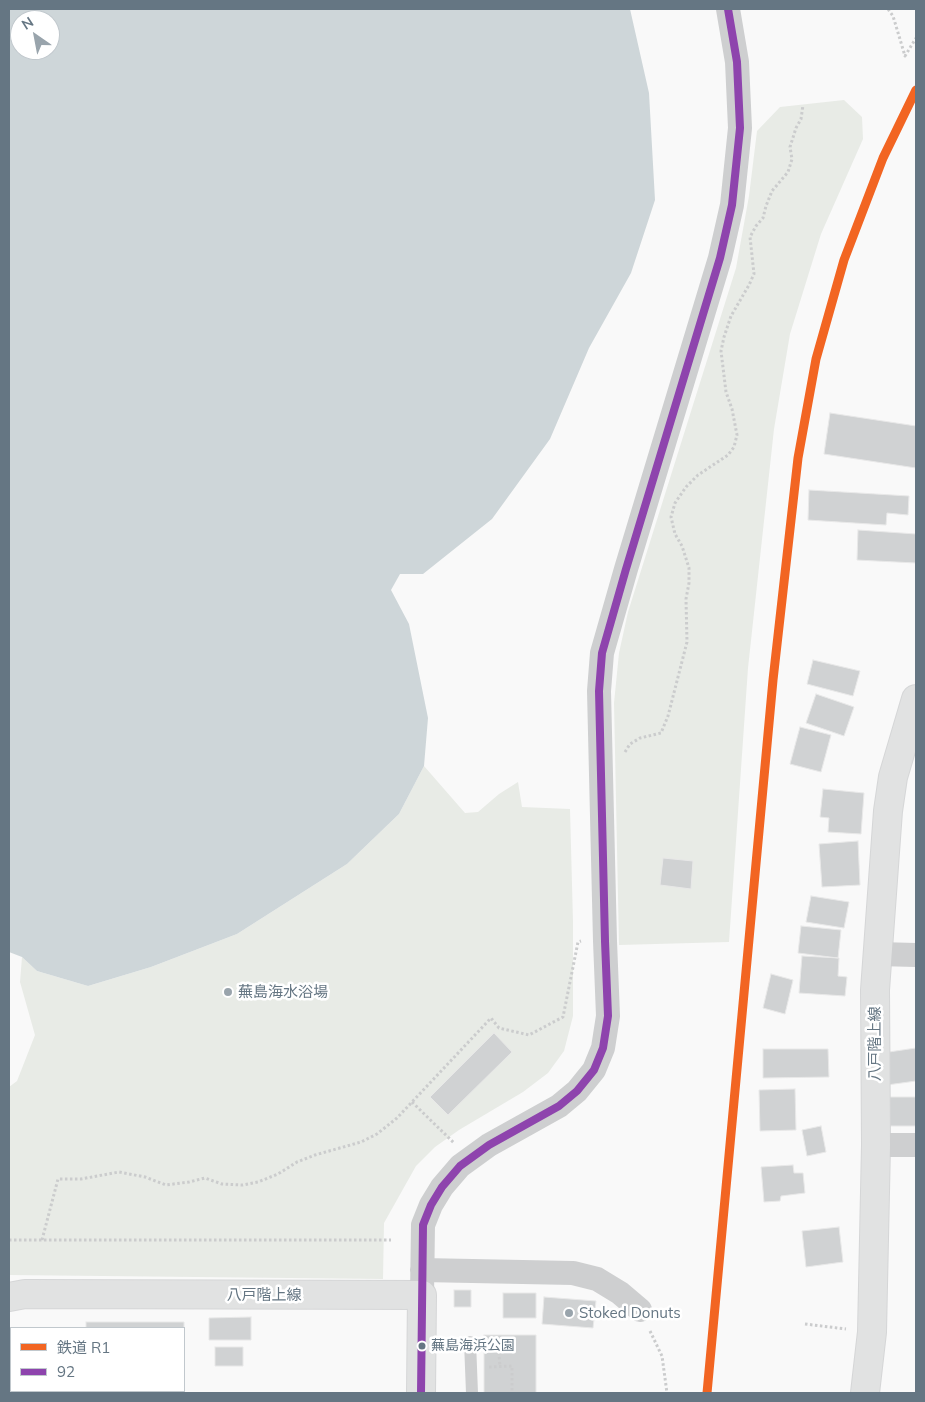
<!DOCTYPE html>
<meta charset="utf-8">
<style>
body{margin:0}
#map{position:relative;width:925px;height:1402px;overflow:hidden;background:#f9f9f9;font-family:Mulish,"Noto Sans JP",sans-serif}
canvas{display:block}
.frame{position:absolute;inset:0;border:10px solid #657683;pointer-events:none}
.legend{position:absolute;left:10px;top:1327px;width:175px;height:65px;box-sizing:border-box;background:#fff;border:1px solid #c1c8cd;margin:0;padding:6px 9px;list-style:none;font-size:15px;color:#657683}
.legend li{display:flex;align-items:center;gap:10px;height:25px}
.legend b{width:25px;border:1px solid #c1c8cd}
.north{position:absolute;left:10px;top:10px;width:50px;height:50px;box-sizing:border-box;background:#fff;border:1px solid #c1c8cd;border-radius:50%;rotate:327deg;font-size:14px;font-weight:700;line-height:20px;text-align:center;color:#657683}
.north::after{content:'';display:block;margin:auto;width:18px;height:22px;background:#99a4ac;clip-path:polygon(50% 0,100% 100%,50% 72%,0 100%)}
</style>
<div id="map">
<canvas width="925" height="1402"></canvas>
<div class="frame"></div>
<ul class="legend">
<li><b style="height:6px;background:#f26522"></b>鉄道 R1</li>
<li><b style="height:6px;background:#8e44ad"></b>92</li>
</ul>
<div class="north">N</div>
</div>
<script>
const ctx = document.querySelector('canvas').getContext('2d');
ctx.lineJoin = 'round';
function fill(path, color) {
  ctx.fillStyle = color;
  ctx.fill(path, 'evenodd');
}
function poly(rows) {
  const path = new Path2D();
  for (const r of rows) {
    path.moveTo(r[0], r[1]);
    for (let i = 2; i < r.length; i += 2) path.lineTo(r[i], r[i + 1]);
  }
  return path;
}
function trace(path, color, width, dash) {
  ctx.strokeStyle = color;
  ctx.lineWidth = width;
  ctx.lineCap = dash ? 'butt' : 'round';
  ctx.setLineDash(dash || []);
  ctx.stroke(path);
}
function write(font, color, halo, rows, align = 'center') {
  ctx.font = font + ' Mulish,"Noto Sans JP",sans-serif';
  ctx.lineWidth = 5;
  ctx.setLineDash([]);
  ctx.textBaseline = 'middle';
  ctx.strokeStyle = halo;
  ctx.fillStyle = color;
  for (const [text, x, y, turn = 0] of rows) {
    ctx.save();
    ctx.translate(x, y);
    ctx.rotate((+turn || 0) * Math.PI / 180);
    ctx.textAlign = isNaN(turn) ? turn : align;
    if (halo) ctx.strokeText(text, 0, 0);
    ctx.fillText(text, 0, 0);
    ctx.restore();
  }
}
fill(poly([
 [844,100,862,117,863,139,821,234,790,334,774,429,748,668,729,942,619,945,614,703,619,653,628,612,736,268,749,196,757,131,780,107],
 [424,766,465,813,478,812,499,794,518,782,522,807,570,809,573,922,573,1016,564,1051,548,1073,523,1092,459,1130,435,1147,416,1166,384,1223,383,1279,9,1275,9,1087,17,1081,35,1035,20,982,22,957,37,971,88,986,151,967,237,934,347,864,399,814]
]), '#e8ebe6');
fill(poly([
 [9,9,630,9,649,93,655,200,631,273,589,348,550,439,492,519,423,574,400,574,391,590,409,624,428,718,424,766,399,814,347,864,237,934,151,967,88,986,37,971,22,957,9,952],
 [20,20,50,20,50,50,20,50]
]), '#ced6d9');
const building = poly([
 [830,413,916,426,916,468,824,454,830,413],
 [809,490,909,496,908,515,887,513,886,525,808,520,809,490],
 [858,530,916,534,916,563,857,560,858,530],
 [813,660,860,671,853,696,807,684,813,660],
 [816,694,854,707,844,736,806,723,816,694],
 [800,727,831,735,821,772,790,764,800,727],
 [823,789,864,793,861,834,828,832,829,818,820,817,823,789],
 [858,841,860,885,822,887,819,844,858,841],
 [663,858,693,861,691,889,660,885,663,858],
 [811,896,849,902,844,928,806,922,811,896],
 [801,926,841,930,838,958,798,953,801,926],
 [802,956,839,958,838,976,847,977,845,996,799,993,802,956],
 [771,974,793,980,785,1014,763,1008,771,974],
 [494,1033,512,1052,448,1115,430,1097,494,1033],
 [916,1048,916,1081,887,1085,882,1053,916,1048],
 [763,1049,828,1049,829,1077,763,1078,763,1049],
 [795,1089,796,1130,760,1131,759,1090,795,1089],
 [886,1097,916,1097,916,1126,885,1126,886,1097],
 [821,1126,826,1152,807,1156,802,1130,821,1126],
 [793,1165,794,1173,803,1173,805,1193,781,1196,780,1201,764,1202,761,1167,793,1165],
 [839,1227,843,1262,806,1267,802,1231,839,1227],
 [454,1290,471,1290,471,1307,454,1307,454,1290],
 [503,1293,536,1293,536,1318,503,1318,503,1293],
 [544,1297,596,1301,593,1328,542,1324,544,1297],
 [251,1317,251,1340,209,1340,209,1318,251,1317],
 [86,1322,184,1322,184,1328,86,1328,86,1322],
 [484,1335,536,1335,536,1393,484,1393,484,1335],
 [215,1347,243,1347,243,1366,215,1366,215,1347]
]);
fill(building, '#d0d2d3');
trace(building, '#e8e8e8', 1);
const primary = poly([
 [9,1297,25,1294,422,1295,421,1393],
 [865,1393,872,1332,876,1145,875,990,888,811,893,777,916,699]
]);
trace(primary, '#d5d6d7', 30);
trace(poly([
 [888,9,893,16,905,56,916,38],
 [625,752,630,744,640,738,661,733,668,716,687,642,686,599,689,583,689,568,682,546,675,534,671,517,675,503,686,487,698,475,728,455,734,447,737,435,732,409,726,392,721,351,724,337,731,316,749,285,754,274,750,237,756,226,763,218,766,206,772,191,788,172,792,159,790,147,796,128,801,119,803,105],
 [412,1102,454,1143],
 [9,1240,391,1240],
 [42,1240,58,1179,81,1179,119,1172,145,1177,166,1185,189,1182,205,1178,222,1184,243,1185,258,1182,278,1174,297,1162,315,1155,361,1142,377,1134,397,1118,491,1018,499,1028,529,1035,563,1017,578,942,581,941],
 [805,1324,846,1329],
 [650,1331,662,1356,667,1393],
 [498,1342,500,1367],
 [489,1367,512,1366,512,1393]
]), '#cbcccd', 3, [2.5, 2.5]);
trace(poly([
 [470,1342,472,1393]
]), '#cecfd0', 12);
trace(poly([
 [878,954,916,955],
 [876,1145,916,1145],
 [422,1270,573,1273,597,1279,620,1293,640,1310],
 [422,1295,423,1225,431,1205,442,1187,460,1166,489,1145,559,1106,577,1091,594,1070,603,1048,608,1016,605,941,599,691,602,653,626,569,720,258,732,205,740,128,737,62,728,9]
]), '#cecfd0', 24);
trace(primary, '#e1e2e2', 28);
trace(poly([
 [421,1393,423,1225,431,1205,442,1187,460,1166,489,1145,559,1106,577,1091,594,1070,603,1048,608,1016,605,941,599,691,602,653,626,569,720,258,732,205,740,128,737,62,728,9]
]), '#8e44ad', 8);
trace(poly([
 [707,1393,773,680,798,458,816,359,844,260,883,158,916,90]
]), '#f26522', 9);
for (const [x, y, r, color] of [
 [228,992,5,"#99a4ac"],
 [569,1313,5,"#99a4ac"],
 [422,1346,4.5,"#657683"]
]) {
  const dot = new Path2D();
  dot.arc(x, y, r, 0, 2 * Math.PI);
  ctx.fillStyle = color;
  ctx.fill(dot);
  trace(dot, '#fff', 2);
}
write('14px', '#657683', '#fff', [
 ["蕪島海浜公園",431,1346]
], 'left');
write('15px', '#657683', '#fff', [
 ["蕪島海水浴場",238,992],
 ["Stoked Donuts",579,1313]
], 'left');
write('15px', '#657683', '#fff', [
 ["八戸階上線",875,1044,-90],
 ["八戸階上線",264,1295]
]);
</script>
